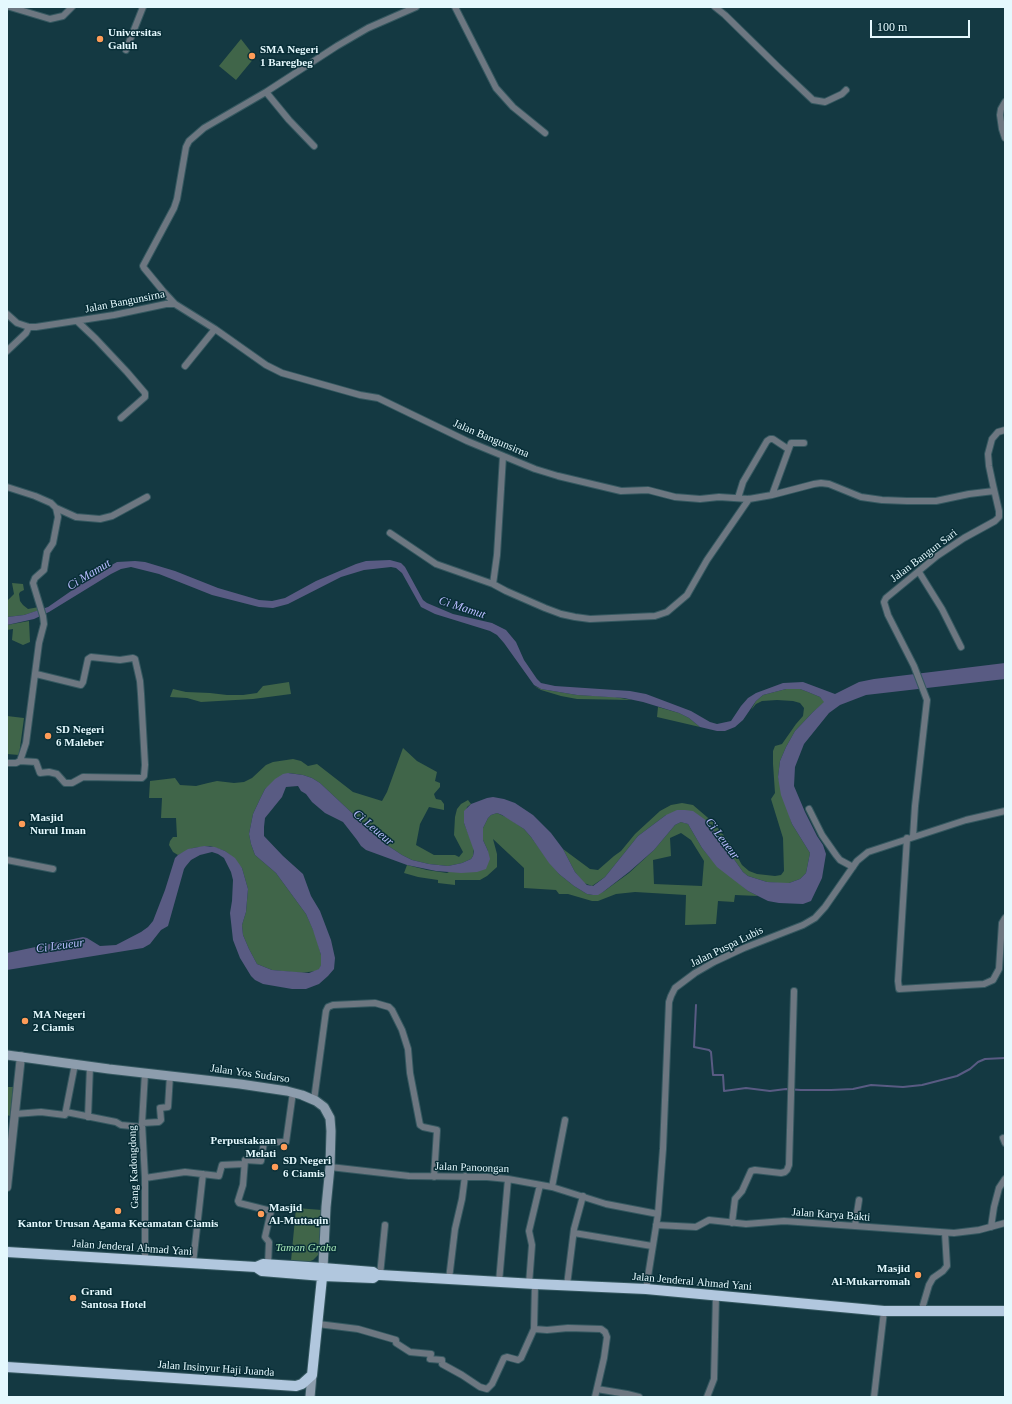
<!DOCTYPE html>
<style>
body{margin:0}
#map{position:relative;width:1012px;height:1404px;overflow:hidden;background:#143942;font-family:"Times New Roman",serif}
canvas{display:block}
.frame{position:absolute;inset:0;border:8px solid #e5f9fe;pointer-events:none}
.scale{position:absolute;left:870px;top:20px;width:100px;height:18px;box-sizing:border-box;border:2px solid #e5f9fe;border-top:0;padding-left:5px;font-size:12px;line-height:14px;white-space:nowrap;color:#e5f9fe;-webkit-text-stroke:3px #082e37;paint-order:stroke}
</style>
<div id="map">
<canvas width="1012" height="1404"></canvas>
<div class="frame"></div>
<div class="scale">100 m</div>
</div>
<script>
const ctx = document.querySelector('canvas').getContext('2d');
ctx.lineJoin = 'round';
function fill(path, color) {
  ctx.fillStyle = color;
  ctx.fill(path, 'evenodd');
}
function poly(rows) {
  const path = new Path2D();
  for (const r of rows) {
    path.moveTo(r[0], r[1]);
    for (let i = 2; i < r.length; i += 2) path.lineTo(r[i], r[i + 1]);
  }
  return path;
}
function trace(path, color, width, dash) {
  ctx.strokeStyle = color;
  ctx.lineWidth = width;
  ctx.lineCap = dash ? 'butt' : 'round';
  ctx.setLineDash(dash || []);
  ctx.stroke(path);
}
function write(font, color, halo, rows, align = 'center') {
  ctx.font = font + ' "Times New Roman",serif';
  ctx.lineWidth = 3;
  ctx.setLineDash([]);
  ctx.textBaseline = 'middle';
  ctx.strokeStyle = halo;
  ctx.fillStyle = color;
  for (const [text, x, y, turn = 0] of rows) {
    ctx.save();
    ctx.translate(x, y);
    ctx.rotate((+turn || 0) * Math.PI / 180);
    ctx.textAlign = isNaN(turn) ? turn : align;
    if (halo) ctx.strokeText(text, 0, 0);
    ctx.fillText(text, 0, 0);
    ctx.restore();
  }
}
fill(poly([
 [241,39,255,57,236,80,219,66],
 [12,583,23,584,24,590,20,592,19,594,20,601,23,605,28,609,39,607,40,610,24,615,7,617,7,601,14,594],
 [29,621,30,642,23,645,12,640,13,629,7,630,7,625],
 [289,682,291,694,253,699,201,702,187,698,170,697,173,689,186,692,210,693,227,695,243,695,257,693,263,686],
 [534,686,541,689,577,695,615,697,632,700,577,699,561,696,541,690],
 [786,689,800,689,808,692,820,697,825,702,813,712,795,731,786,747,780,761,778,777,792,824,810,853,806,873,800,879,789,883,777,883,767,882,748,876,743,872,707,821,666,815,638,836,605,877,592,886,584,883,575,872,563,849,590,869,598,870,614,856,621,851,635,834,660,811,671,805,682,803,693,805,714,823,729,842,742,865,749,871,757,874,775,876,781,875,784,871,783,838,771,799,775,793,773,764,773,751,775,746,782,744,796,724,803,716,804,708,800,703,793,701,777,700,762,701,756,704,751,710,756,701,763,695],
 [658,707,679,713,689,718,700,727,657,717],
 [7,716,24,718,19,755,7,754],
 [403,748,417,761,437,772,435,781,440,783,440,787,434,794,435,797,436,799,441,800,444,804,444,810,429,807,420,824,416,845,434,855,455,855,459,857,463,852,454,835,455,817,457,809,461,804,468,800,471,804,467,807,464,823,474,848,473,856,471,859,462,863,448,866,429,864,412,860,402,855,384,843,320,783,312,778,303,775,289,773,265,789,260,799,253,814,249,834,251,844,255,855,276,873,306,914,316,936,321,955,321,965,320,969,316,971,301,973,272,970,257,964,249,949,243,935,242,925,246,912,248,889,242,868,230,855,225,851,210,846,193,848,178,855,173,852,169,845,170,841,173,837,177,837,176,818,161,818,162,798,149,798,150,781,175,778,180,785,196,786,208,783,217,781,234,783,244,782,252,778,266,765,273,762,293,759,301,761,308,766,317,764,353,792,382,801,387,792],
 [497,813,508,818,524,829,531,837,550,863,559,874,574,886,587,894,593,895,603,892,629,873,654,850,675,825,681,822,688,824,702,848,711,859,748,891,758,896,735,895,734,902,718,901,716,924,685,925,686,895,635,892,616,894,598,901,592,901,568,894,559,894,556,890,524,888,524,868,493,839,497,854,497,867,487,876,480,880,455,880,455,885,438,883,438,880,418,877,404,873,407,865,427,870,447,873,488,851,483,840,483,828,488,818,491,815],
 [681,833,691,840,704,861,702,886,654,884,653,860,671,856,670,838],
 [7,1087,13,1087,10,1116,7,1115],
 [296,1208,322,1210,318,1255,313,1260,308,1262,291,1261]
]), '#406549');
fill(poly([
 [390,560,401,563,405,567,423,600,427,603,453,614,492,623,506,630,516,642,524,660,537,679,541,683,555,686,630,691,646,694,691,711,710,722,717,724,731,721,741,706,748,698,756,693,783,683,803,682,835,694,859,682,874,679,1005,663,1005,679,866,695,840,705,829,713,804,744,795,767,794,786,805,812,817,836,823,845,826,854,822,878,811,901,803,904,779,903,768,901,748,891,717,867,702,848,688,824,684,823,681,822,675,825,654,850,629,872,603,892,598,895,593,895,587,894,574,886,559,874,549,863,531,837,524,829,502,815,497,813,491,815,488,818,483,828,483,840,488,851,490,859,486,869,477,872,461,873,436,871,407,865,366,850,361,846,357,840,343,822,325,813,312,802,306,794,301,791,298,786,286,787,282,797,265,818,264,827,264,836,283,856,303,874,311,896,320,911,331,940,335,958,334,969,328,976,319,984,306,989,292,989,263,984,255,980,251,976,240,958,233,940,230,913,232,901,233,880,231,872,224,858,218,854,212,852,200,855,191,860,186,866,184,869,168,926,161,930,150,944,143,948,7,970,7,953,83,937,87,938,100,946,116,945,141,932,148,927,153,921,165,890,175,858,178,855,188,849,204,846,215,847,225,851,235,858,242,868,248,889,246,912,242,925,243,935,249,949,257,964,272,970,309,973,319,969,321,965,321,955,313,930,306,914,276,873,255,855,251,844,249,834,253,814,260,799,265,789,275,779,283,774,288,773,303,775,312,778,320,783,384,843,402,855,412,860,429,864,448,866,462,863,471,859,473,856,474,851,464,823,464,811,471,804,487,798,493,797,504,799,515,803,533,815,551,833,563,849,575,872,584,882,587,885,593,886,605,877,638,836,666,815,677,810,685,810,693,811,707,821,743,872,748,876,767,882,789,883,800,879,806,873,810,853,792,824,781,795,778,777,780,761,786,747,795,731,813,712,824,702,820,697,808,692,800,689,786,689,763,695,756,701,743,720,735,727,725,731,717,731,700,727,689,718,679,713,643,702,624,698,577,695,541,689,534,685,504,643,497,635,490,631,435,614,421,607,402,573,396,568,391,567,364,570,341,577,288,604,273,608,259,607,212,595,159,574,131,567,121,569,111,574,49,612,34,619,7,625,7,617,24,615,48,607,97,573,117,562,135,561,145,562,175,571,218,588,259,600,272,601,285,598,316,581,356,564,366,561]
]), '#595b83');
trace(poly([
 [696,1005,694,1047,709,1050,711,1052,713,1075,723,1075,724,1091,746,1088,770,1091,786,1089,801,1090,831,1090,853,1089,871,1085,903,1087,922,1085,957,1076,970,1069,978,1062,985,1059,1005,1058]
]), '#595b83', 2);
const minor = poly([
 [10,7,50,19,63,16,72,7],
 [455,7,496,88,513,107,545,133],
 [715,7,725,15,778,67,813,100,825,102,842,94,846,90],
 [126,50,143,7],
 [266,92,289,120,314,146],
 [1005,102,1001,109,1000,115,1002,129,1005,138],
 [175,304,163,291,144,268,143,266,174,208,177,199,186,147,189,141,204,128,266,92,337,46,368,28,416,7],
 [7,314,17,323,29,327,36,327,114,315,166,304,175,304,215,329,266,365,282,373,360,395,378,398,467,441,535,469,558,476,621,491,648,490,675,497,700,499,719,497,749,499,772,495,814,484,821,483,829,484,861,497,882,500,907,501,936,501,969,494,994,491],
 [77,321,96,339,127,372,145,393,145,397,121,418],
 [7,351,26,333,29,327],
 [185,366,215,329],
 [7,487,35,496,51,503,56,508,58,517,53,543,47,552,44,570,35,578,33,583,43,616,44,624,39,643,26,743,20,761,16,763,7,763],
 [772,495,791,443,804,443],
 [738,498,743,482,767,441,770,439,773,439,788,449],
 [56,508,76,517,100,519,112,516,147,497],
 [390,533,436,564,493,584,506,591,545,608,561,614,575,617,590,619,655,616,667,612,687,595,707,560,749,499],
 [919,572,942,609,961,647],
 [493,584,497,555,503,456],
 [20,761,36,762,40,773,49,772,57,774,65,783,72,783,83,777,142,778,144,776,145,765,141,694,140,681,135,659,133,658,120,660,91,657,88,659,83,682,81,685,36,674],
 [809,809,822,835,836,855,840,860,853,867],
 [913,837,915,806,927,700,914,666,888,615,884,602,886,598,937,556,964,538,995,521,999,517,999,511,993,485,989,466,988,454,992,439,998,432,1005,430],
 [907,838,898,981,899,989,984,984,993,980,999,969,1002,923,1005,918],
 [7,860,53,869],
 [314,1100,326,1011,328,1007,333,1005,375,1003,389,1007,392,1010,402,1030,408,1049,410,1073,420,1125,423,1127,437,1130,434,1177],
 [66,1112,116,1122,121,1125,142,1127],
 [15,1114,41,1112,65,1115,75,1064],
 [88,1117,90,1066],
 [142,1123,159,1122,161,1120,160,1108,168,1107,170,1075],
 [1003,1138,1005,1143],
 [330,1167,409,1176,487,1177,508,1179,552,1187,606,1204,658,1214],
 [145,1178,185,1172,219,1176,222,1165,244,1164],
 [552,1187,565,1120],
 [732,1223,735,1199,742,1191,751,1171,755,1170,781,1173,785,1172,787,1170,789,1165,794,991],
 [656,1225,696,1227,709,1220,746,1224,784,1221,954,1233,979,1230,1005,1223],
 [855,1226,859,1200],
 [991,1227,994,1207,999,1188,1005,1179],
 [574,1233,652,1246],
 [145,1260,145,1178,142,1123,145,1073],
 [193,1263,203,1174],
 [268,1265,269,1242,265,1237,271,1211,239,1203,238,1201,243,1185,245,1160,261,1161,264,1142,286,1142,293,1092],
 [380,1275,385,1225],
 [449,1279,455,1229,462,1199,465,1176],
 [499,1282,508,1179],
 [529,1284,532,1245,529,1231,540,1185],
 [535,1284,534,1329,547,1330,568,1328,601,1329,605,1332,607,1337,604,1358,595,1397],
 [567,1285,574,1229,583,1196],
 [646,1289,658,1214,663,1149,669,1002,671,996,675,988,695,973,714,962,744,948,803,925,815,918,825,907,857,861,868,852,966,820,1005,811],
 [921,1312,929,1285,933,1278,943,1271,947,1266,945,1233],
 [318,1324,358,1329,396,1340,396,1343,410,1352,431,1354,430,1359,442,1360,442,1364,462,1375,480,1387,487,1389,492,1384,504,1358,507,1357,518,1360,521,1358,534,1329],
 [597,1389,627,1394,639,1397],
 [707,1397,714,1379,716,1295],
 [874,1397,884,1311]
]);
const tertiary = poly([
 [7,1187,21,1056]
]);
const secondary = poly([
 [7,1055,109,1069,240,1084,287,1091,302,1095,316,1101,324,1107,330,1118,331,1131,330,1167,326,1207,323,1268],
 [310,1397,312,1375]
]);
const trunk = poly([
 [7,1252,256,1267,263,1264,323,1268,373,1272,377,1275],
 [256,1267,262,1271,323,1276,373,1278,377,1275,380,1275,535,1284,646,1289,884,1311,1005,1311],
 [7,1367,296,1386,302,1384,312,1375,323,1268]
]);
trace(minor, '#355860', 8);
trace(tertiary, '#355860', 10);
trace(secondary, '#355860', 11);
trace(trunk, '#355860', 12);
trace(minor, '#6d7781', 6);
trace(tertiary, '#6d7781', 8);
trace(secondary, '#8d9dad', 9);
trace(trunk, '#b1c7de', 10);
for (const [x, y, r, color] of [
 [100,39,4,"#fe9c58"],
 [252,56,4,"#fe9c58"],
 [48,736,4,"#fe9c58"],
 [22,824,4,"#fe9c58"],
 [25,1021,4,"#fe9c58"],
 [284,1147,4,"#fe9c58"],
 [275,1167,4,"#fe9c58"],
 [118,1211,4,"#fe9c58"],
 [261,1214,4,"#fe9c58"],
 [918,1275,4,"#fe9c58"],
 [73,1298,4,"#fe9c58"]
]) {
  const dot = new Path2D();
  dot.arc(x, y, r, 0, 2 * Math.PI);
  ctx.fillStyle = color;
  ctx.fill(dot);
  trace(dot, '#082e37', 1.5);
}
write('bold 11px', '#e5f9fe', '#082e37', [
 ["Universitas",108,33],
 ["Galuh",108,46],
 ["SMA Negeri",260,50],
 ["1 Baregbeg",260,63],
 ["SD Negeri",56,730],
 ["6 Maleber",56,743],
 ["Masjid",30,818],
 ["Nurul Iman",30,831],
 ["MA Negeri",33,1015],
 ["2 Ciamis",33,1028],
 ["Perpustakaan",276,1141,"right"],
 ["Melati",276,1154,"right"],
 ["SD Negeri",283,1161],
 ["6 Ciamis",283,1174],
 ["Masjid",269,1208],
 ["Al-Muttaqin",269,1221],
 ["Kantor Urusan Agama Kecamatan Ciamis",118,1224,"center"],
 ["Masjid",910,1269,"right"],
 ["Al-Mukarromah",910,1282,"right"],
 ["Grand",81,1292],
 ["Santosa Hotel",81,1305]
], 'left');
write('11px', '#e5f9fe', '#082e37', [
 ["Jalan Bangunsirna",125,302,-11],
 ["Jalan Bangunsirna",491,439,23],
 ["Jalan Bangun Sari",924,556,-37],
 ["Jalan Puspa Lubis",727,947,-26],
 ["Jalan Yos Sudarso",250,1074,8],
 ["Gang Kadongdong",134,1167,-92],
 ["Jalan Panoongan",472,1168,2],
 ["Jalan Karya Bakti",831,1215,4],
 ["Jalan Jenderal Ahmad Yani",132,1248,4],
 ["Jalan Jenderal Ahmad Yani",692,1282,5],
 ["Jalan Insinyur Haji Juanda",216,1369,4]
]);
write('italic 11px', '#a7e7b6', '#082e37', [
 ["Taman Graha",306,1248]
]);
write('italic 12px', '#b9bcfe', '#082e37', [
 ["Ci Mamut",89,575,-31],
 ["Ci Mamut",462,608,18],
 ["Ci Leueur",373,828,40],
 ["Ci Leueur",722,839,53],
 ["Ci Leueur",60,946,-8]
]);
</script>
